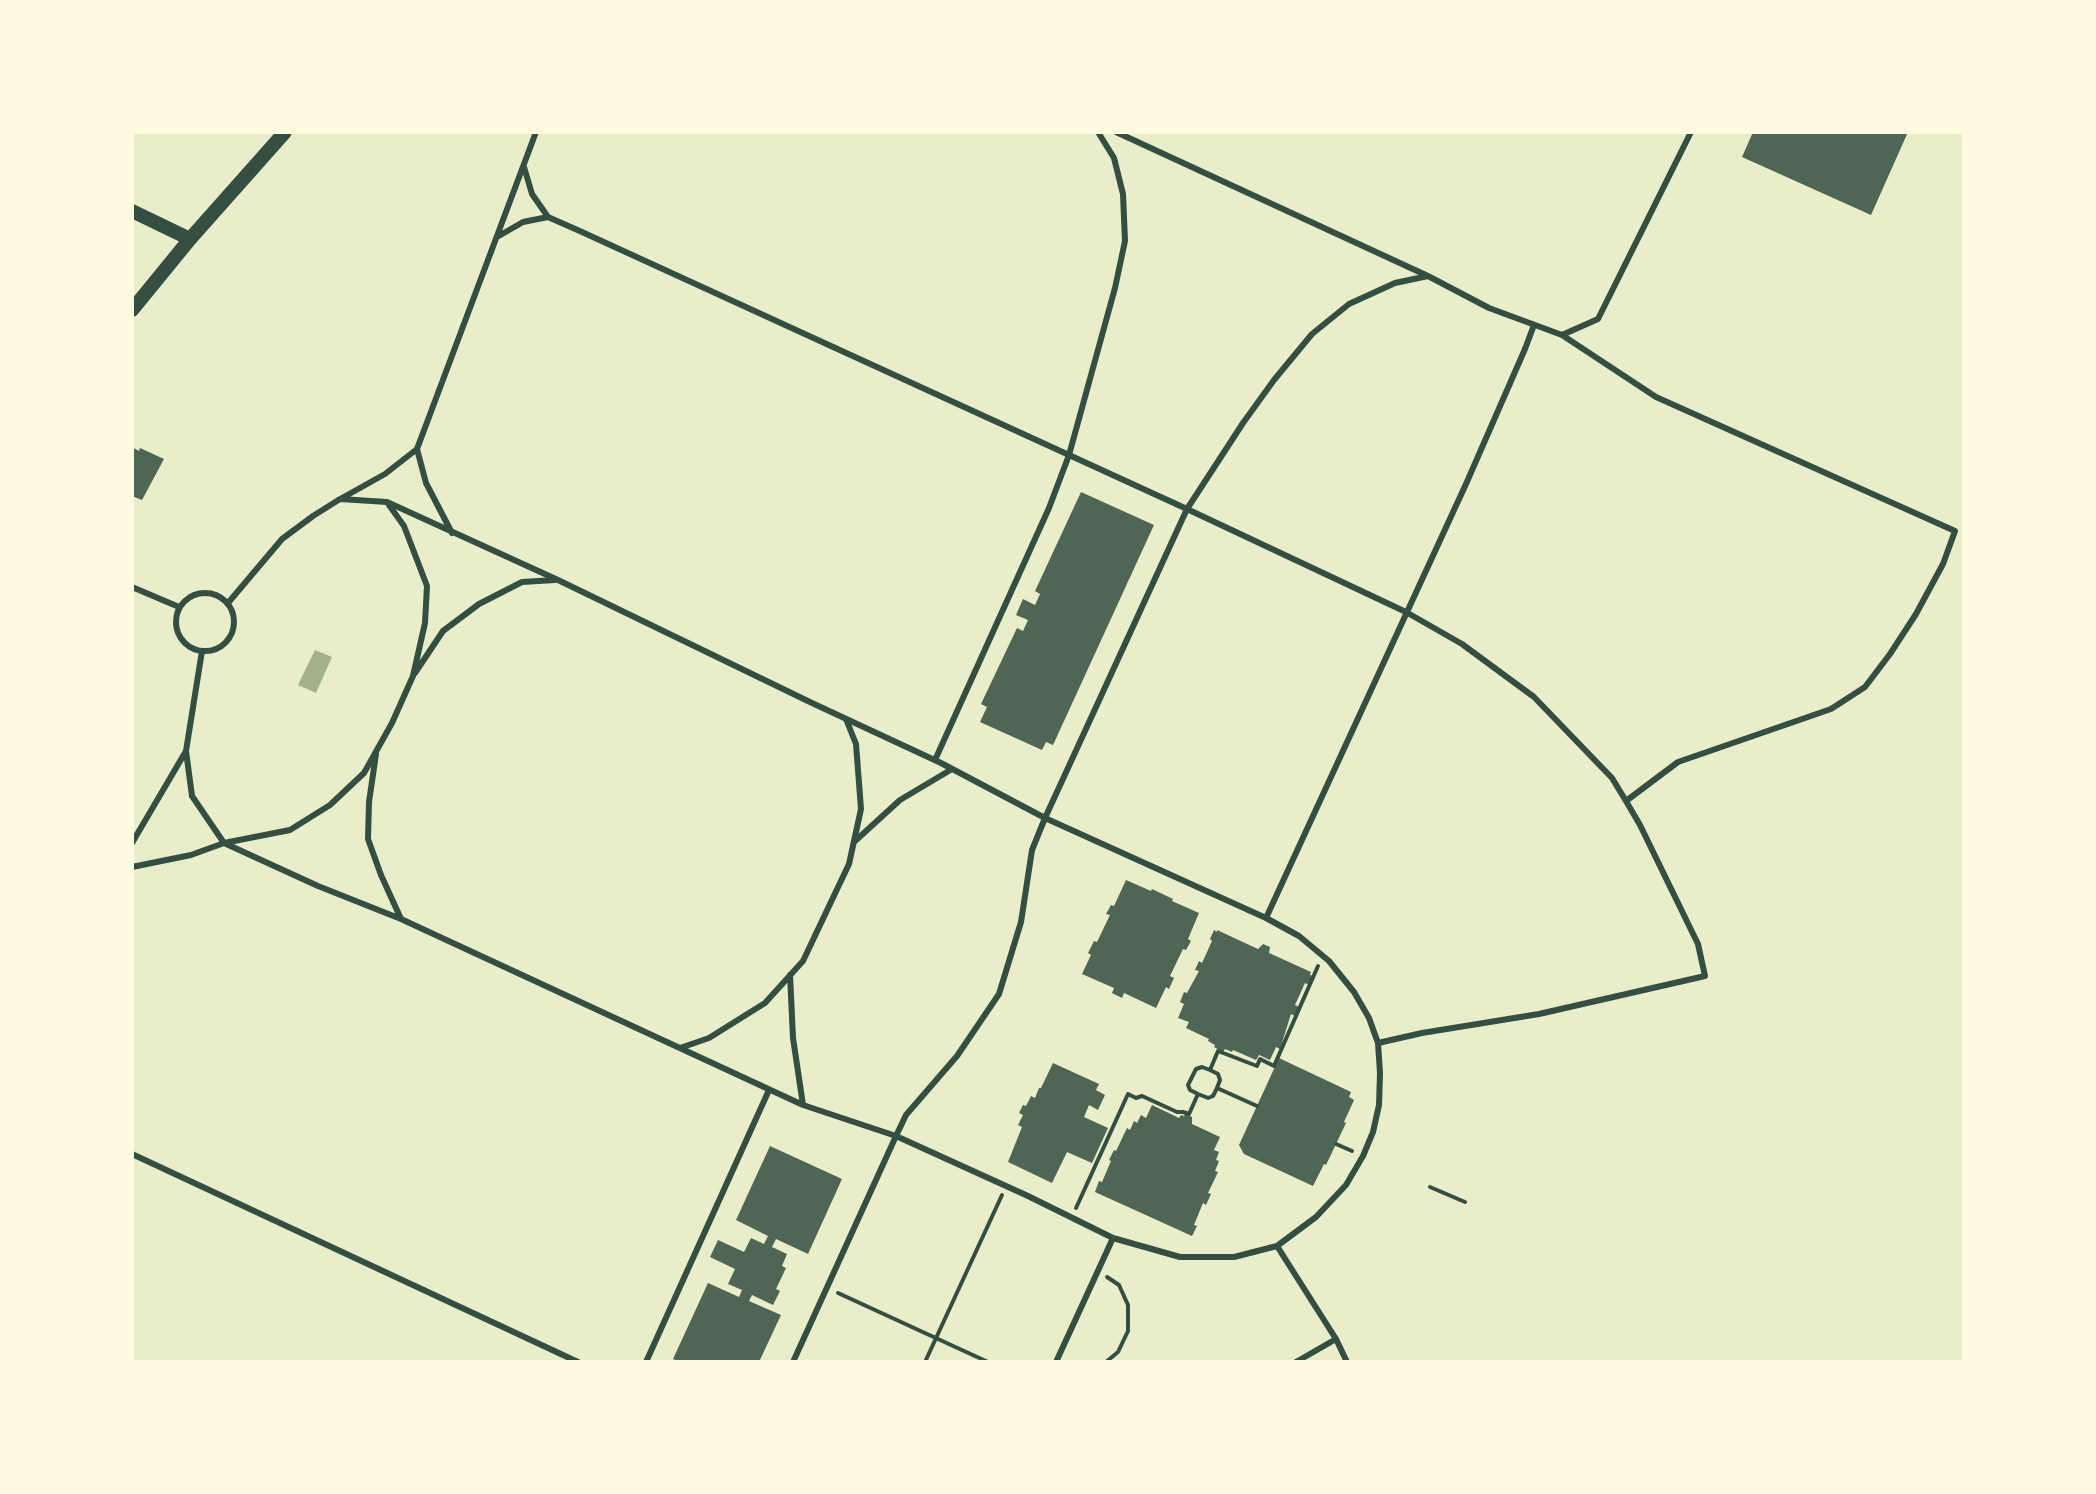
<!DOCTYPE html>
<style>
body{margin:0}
#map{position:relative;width:2096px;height:1494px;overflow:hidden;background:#e9edc9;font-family:Georgia,serif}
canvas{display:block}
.frame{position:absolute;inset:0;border:134px solid #fefae0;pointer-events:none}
</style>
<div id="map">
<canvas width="2096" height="1494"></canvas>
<div class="frame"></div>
</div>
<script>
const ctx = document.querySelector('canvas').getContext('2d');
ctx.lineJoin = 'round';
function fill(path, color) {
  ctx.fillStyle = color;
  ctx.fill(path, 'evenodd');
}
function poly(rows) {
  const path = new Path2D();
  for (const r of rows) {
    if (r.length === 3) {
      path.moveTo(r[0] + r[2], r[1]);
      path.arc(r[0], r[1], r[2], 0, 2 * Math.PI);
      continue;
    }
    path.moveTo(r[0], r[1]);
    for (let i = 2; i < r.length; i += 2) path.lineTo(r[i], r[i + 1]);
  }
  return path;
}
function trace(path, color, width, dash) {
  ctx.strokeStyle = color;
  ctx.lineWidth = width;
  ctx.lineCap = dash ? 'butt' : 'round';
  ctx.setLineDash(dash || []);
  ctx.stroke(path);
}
fill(poly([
 [315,650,332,657,316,693,298,685]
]), '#a3b18a');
fill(poly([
 [1753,132,1908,132,1871,215,1742,157],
 [132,447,139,451,140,448,164,459,142,500,132,496],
 [1081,492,1154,525,1053,745,1046,742,1042,750,980,722,987,707,981,704,1017,628,1023,631,1028,620,1016,615,1023,599,1035,605,1040,594,1035,591],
 [1126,880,1151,891,1152,889,1173,899,1172,901,1199,913,1188,939,1191,941,1186,950,1183,949,1170,976,1174,978,1169,989,1166,987,1156,1008,1124,993,1122,998,1112,993,1114,988,1082,974,1091,955,1088,953,1094,941,1097,942,1110,915,1106,914,1111,905,1114,906],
 [1214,930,1217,932,1217,930,1258,949,1263,944,1270,947,1269,953,1311,972,1310,975,1313,976,1309,985,1305,983,1295,1005,1299,1007,1295,1016,1291,1014,1280,1049,1276,1047,1270,1060,1259,1055,1256,1060,1233,1050,1232,1052,1225,1049,1223,1052,1214,1047,1215,1045,1208,1041,1209,1039,1186,1028,1189,1022,1178,1018,1184,1004,1180,1002,1184,992,1187,993,1199,971,1195,970,1199,961,1202,963,1212,941,1210,939],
 [1279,1058,1351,1092,1349,1097,1354,1100,1344,1122,1346,1123,1326,1165,1324,1164,1313,1186,1244,1154,1239,1145],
 [1053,1063,1099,1084,1096,1090,1105,1095,1098,1110,1089,1105,1084,1117,1108,1128,1092,1163,1067,1152,1052,1183,1008,1162,1022,1127,1018,1125,1023,1115,1019,1113,1023,1105,1026,1106,1031,1096,1035,1098,1039,1088,1041,1088],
 [1152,1105,1179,1118,1181,1115,1184,1116,1185,1114,1192,1117,1192,1124,1220,1137,1214,1150,1219,1152,1216,1160,1219,1161,1215,1171,1218,1172,1208,1193,1211,1194,1206,1205,1203,1203,1194,1225,1197,1226,1192,1236,1095,1192,1099,1181,1102,1182,1111,1161,1109,1160,1114,1150,1116,1151,1127,1128,1130,1130,1134,1121,1137,1123,1141,1115,1146,1118],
 [770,1146,842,1179,808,1254,776,1239,772,1247,787,1254,782,1266,786,1268,776,1289,780,1291,773,1305,752,1295,749,1301,781,1315,759,1362,680,1362,673,1359,708,1283,739,1297,742,1290,728,1284,735,1269,710,1257,718,1240,744,1252,751,1238,764,1244,768,1236,736,1220]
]), '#4f6655');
trace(poly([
 [1210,1070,1218,1074,1220,1080,1217,1088],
 [1198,1094,1208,1098,1213,1096,1217,1088,1257,1106],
 [1336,1144,1352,1151],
 [1430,1187,1465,1202],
 [1076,1208,1128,1094,1136,1098,1142,1096,1177,1112,1183,1112,1189,1114,1198,1094,1190,1090,1188,1085,1196,1069,1202,1067,1210,1070,1218,1051,1257,1066,1260,1059,1274,1066,1318,966],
 [838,1293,988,1362],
 [925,1362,1002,1195],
 [1106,1362,1118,1352,1128,1331,1128,1305,1119,1285,1107,1277]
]), '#344e41', 4);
trace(poly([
 [1116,132,1428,276,1489,308,1562,335,1598,319,1691,132],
 [524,167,532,194,548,217],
 [497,237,523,222,548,217,582,232,1187,509,1406,612,1462,644,1534,697,1612,778,1626,801,1640,825,1698,944,1705,976,1539,1014,1422,1033,1378,1043],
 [1562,335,1656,397,1955,531,1943,564,1916,614,1890,654,1865,687,1831,709,1678,762,1626,801],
 [417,449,426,483,452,533],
 [342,498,385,474,417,449,536,132],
 [132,587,179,607],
 [205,622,29],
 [202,651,186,751,192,796,224,843,318,886,401,919,803,1105,896,1136,906,1115,957,1056,999,994,1021,922,1032,850,1045,818,941,763,812,703,558,580,387,502,340,499,313,516,282,539,228,603],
 [415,673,443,631,479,604,522,582,555,580],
 [376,754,369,802,368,839,381,875,401,919],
 [935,760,1049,508,1069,455,1115,288,1125,241,1123,194,1114,158,1098,132],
 [854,842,900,800,952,769],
 [132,843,186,751],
 [132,867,191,855,224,843,290,830,330,805,364,773,392,723,413,676,425,623,427,586,404,526,389,505],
 [1266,918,1045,818,1187,509,1243,423,1274,380,1312,334,1349,304,1395,283,1428,276],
 [790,975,793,1038,803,1105],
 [680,1048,709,1038,765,1003,803,961,849,864,861,809,856,744,846,719],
 [132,1154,578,1362],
 [1277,1246,1336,1339,1347,1362],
 [646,1362,769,1090],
 [793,1362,896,1136,1028,1196,1113,1238],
 [1056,1362,1113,1238,1180,1257,1234,1257,1277,1246,1316,1217,1346,1185,1363,1156,1373,1132,1379,1105,1380,1073,1378,1043,1369,1018,1354,992,1329,961,1299,936,1266,918,1466,484,1525,349,1534,325],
 [1296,1362,1336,1339]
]), '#344e41', 6);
trace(poly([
 [132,211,190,239],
 [132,310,190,239,285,132]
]), '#344e41', 14);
</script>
